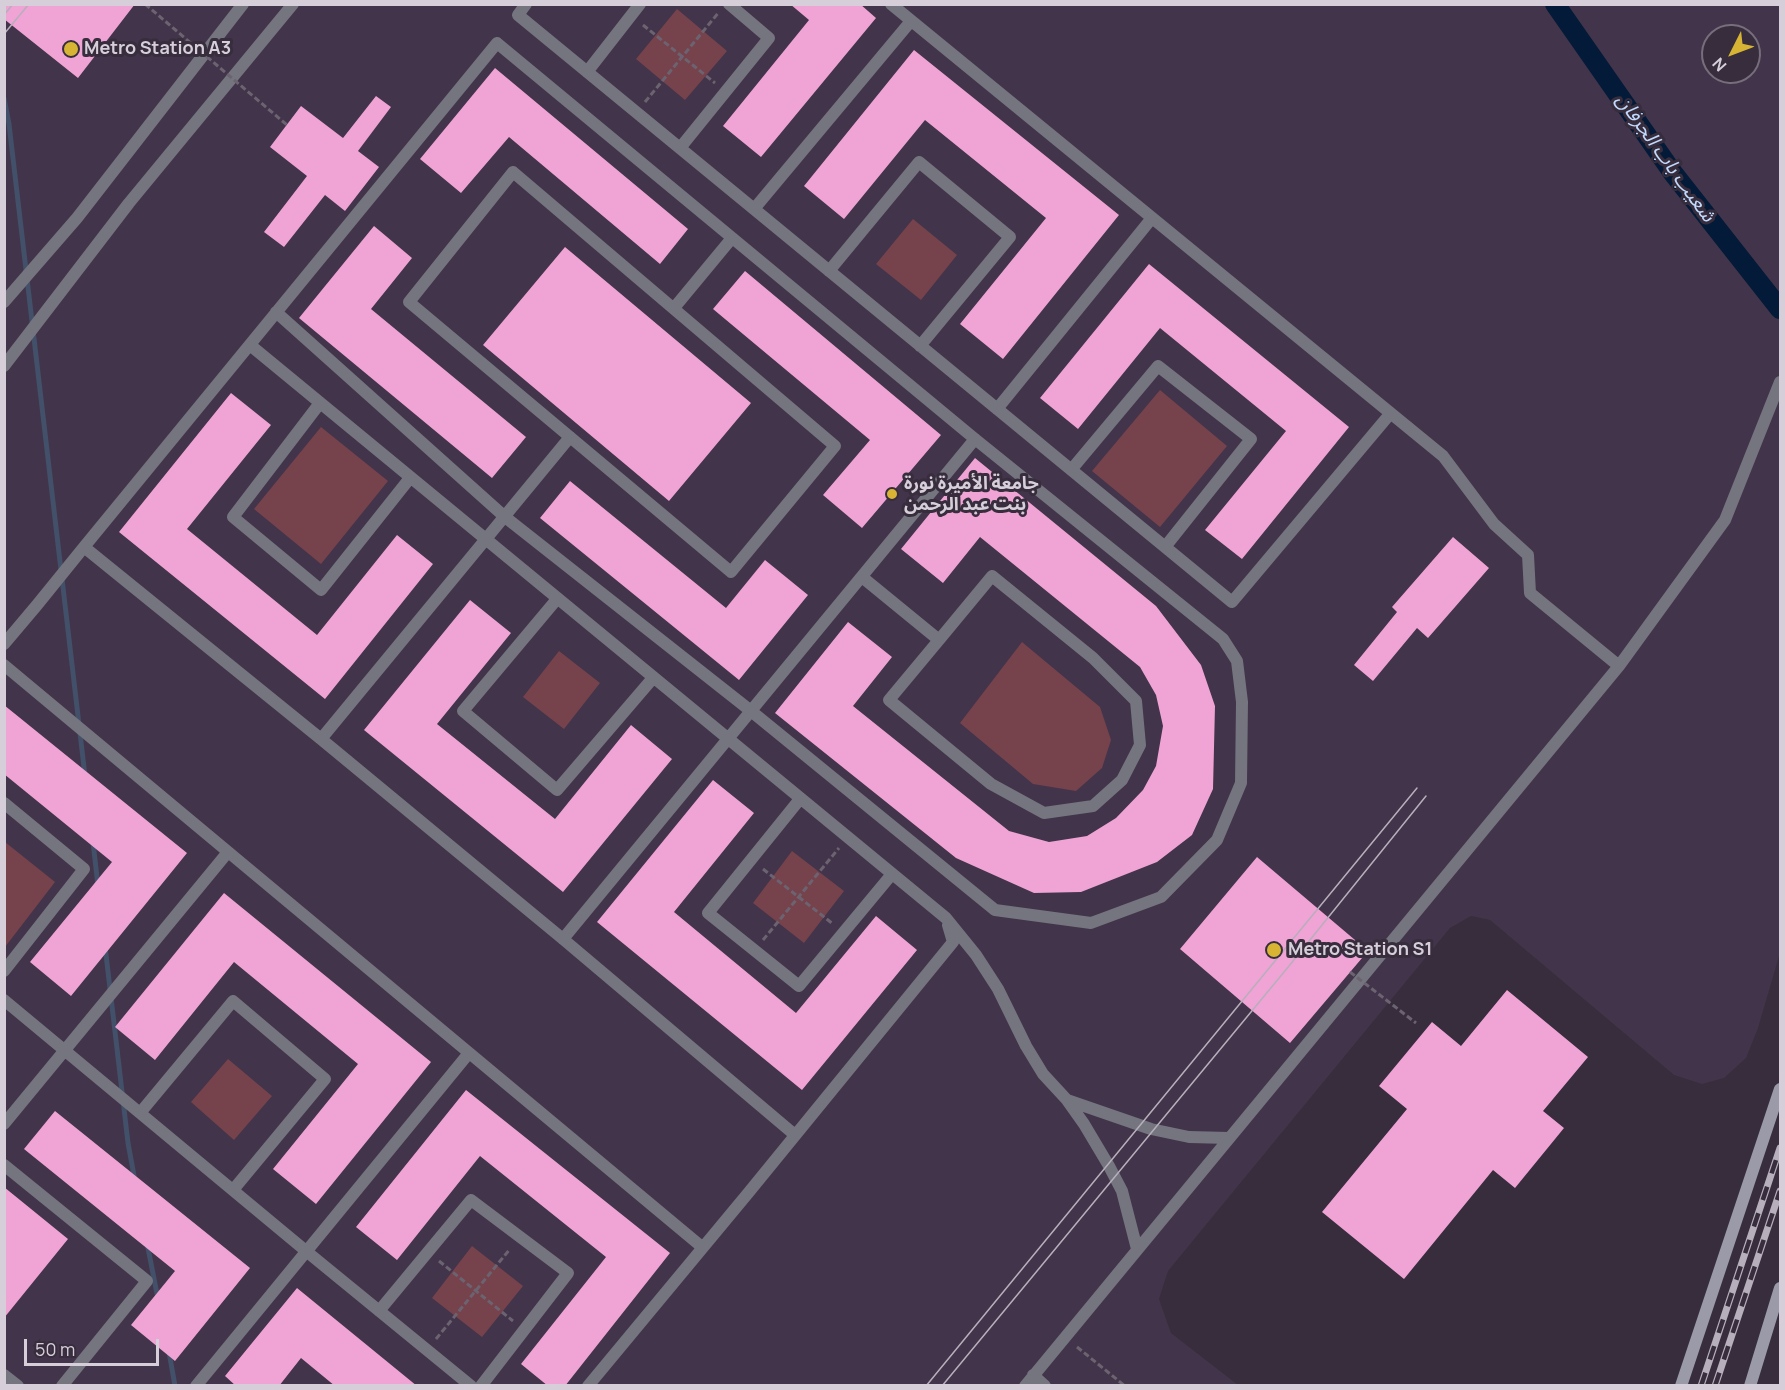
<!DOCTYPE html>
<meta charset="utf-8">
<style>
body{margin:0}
#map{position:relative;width:1785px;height:1390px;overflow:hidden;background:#372d3d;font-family:Manrope,sans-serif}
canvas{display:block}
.frame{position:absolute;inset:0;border:6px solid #d6cfda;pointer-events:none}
.north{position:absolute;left:1701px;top:24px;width:60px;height:60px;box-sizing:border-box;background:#372d3d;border:2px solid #776e7c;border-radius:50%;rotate:228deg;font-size:16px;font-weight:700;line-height:24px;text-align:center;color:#d6cfda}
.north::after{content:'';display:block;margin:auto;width:21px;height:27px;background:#d7b434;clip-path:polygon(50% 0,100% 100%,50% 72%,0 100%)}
.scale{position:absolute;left:24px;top:1339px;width:135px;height:27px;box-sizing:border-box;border:3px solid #d6cfda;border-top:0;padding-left:8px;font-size:18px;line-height:21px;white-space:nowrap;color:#d6cfda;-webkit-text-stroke:4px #372d3d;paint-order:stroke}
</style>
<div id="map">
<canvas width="1785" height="1390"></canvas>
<div class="frame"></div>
<div class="north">N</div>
<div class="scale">50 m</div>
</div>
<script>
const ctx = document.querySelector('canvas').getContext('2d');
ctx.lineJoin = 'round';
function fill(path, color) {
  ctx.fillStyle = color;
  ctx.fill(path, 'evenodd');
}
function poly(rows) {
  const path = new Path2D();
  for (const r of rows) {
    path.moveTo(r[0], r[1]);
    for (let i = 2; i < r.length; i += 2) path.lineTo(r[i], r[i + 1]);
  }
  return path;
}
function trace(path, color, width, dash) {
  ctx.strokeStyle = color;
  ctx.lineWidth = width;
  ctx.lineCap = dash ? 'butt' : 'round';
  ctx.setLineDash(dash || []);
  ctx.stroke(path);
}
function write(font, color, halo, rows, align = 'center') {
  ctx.font = font + ' Manrope,"Noto Sans Arabic",sans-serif';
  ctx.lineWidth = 6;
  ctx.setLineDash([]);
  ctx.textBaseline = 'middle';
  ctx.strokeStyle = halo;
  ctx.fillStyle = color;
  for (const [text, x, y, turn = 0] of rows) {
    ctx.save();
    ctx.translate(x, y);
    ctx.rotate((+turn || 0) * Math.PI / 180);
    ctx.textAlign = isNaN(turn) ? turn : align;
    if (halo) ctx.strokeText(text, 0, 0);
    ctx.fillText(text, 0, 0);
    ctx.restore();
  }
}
fill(poly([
 [5,5,1780,5,1780,953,1758,1028,1746,1058,1724,1078,1702,1084,1674,1075,1490,920,1471,916,1450,928,1168,1271,1159,1299,1171,1333,1238,1385,5,1386],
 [1713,36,1749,36,1749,72,1713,72]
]), '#42344a');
fill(poly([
 [677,9,727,51,685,100,636,59],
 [913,219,957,255,921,300,876,264],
 [1160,390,1227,446,1160,527,1092,471],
 [321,427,388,481,321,564,254,509],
 [1022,642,1100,707,1111,740,1102,768,1076,791,1033,784,960,723],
 [559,651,600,683,564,729,523,697],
 [5,842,55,882,5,947],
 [792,851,844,891,804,943,753,903],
 [228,1059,272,1096,234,1140,191,1102],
 [472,1246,523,1286,482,1337,432,1298]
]), '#76424c');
trace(poly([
 [4,98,9,124,85,776],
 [93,842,98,886],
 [105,946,128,1143,135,1181],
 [147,1243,158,1299],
 [169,1352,175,1386]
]), '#425069', 5);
trace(poly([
 [1555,4,1673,173,1780,309]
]), '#031a38', 20);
fill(poly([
 [4,4,135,4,78,78,4,19],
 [790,4,860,4,876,18,761,157,723,126,809,20],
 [914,50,1119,215,1003,359,960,324,1046,218,925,120,844,219,804,186],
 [495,68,688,229,660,264,509,137,461,193,420,159],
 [376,96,391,107,358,151,379,167,345,211,325,195,284,247,264,232,307,176,270,147,301,106,343,138],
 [374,226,412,258,371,309,526,437,492,478,299,318],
 [565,247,751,403,669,501,483,345],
 [1149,264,1349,427,1242,559,1205,530,1286,431,1160,328,1078,429,1040,398],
 [745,271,941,435,862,528,823,495,870,440,713,309],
 [231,393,271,425,187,529,317,635,397,535,433,564,325,699,119,532],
 [975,458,1156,606,1201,665,1215,706,1213,789,1192,835,1157,862,1081,892,1034,893,956,858,775,713,848,622,892,657,853,706,1009,831,1049,842,1087,836,1116,818,1143,790,1156,766,1163,726,1156,695,1140,667,980,537,943,583,901,549],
 [570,481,726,608,765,560,808,595,739,680,540,518],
 [1453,537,1489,568,1428,638,1417,628,1373,681,1354,665,1397,612,1392,607],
 [470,600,511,633,437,724,555,819,631,725,672,759,563,892,364,730],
 [4,705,187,853,71,996,30,962,112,862,4,774],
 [713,780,754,813,674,912,796,1013,876,916,917,950,802,1090,597,922],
 [1257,857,1368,951,1290,1043,1180,949],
 [224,893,431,1062,316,1204,273,1169,358,1064,234,962,155,1060,115,1027],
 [1507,990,1588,1057,1543,1111,1564,1128,1515,1188,1493,1170,1404,1279,1322,1212,1407,1109,1379,1086,1432,1022,1461,1046],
 [466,1090,670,1253,565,1386,548,1386,521,1364,606,1257,480,1156,397,1260,356,1227],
 [55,1111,250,1268,175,1361,131,1325,175,1271,24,1149],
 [4,1187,68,1239,4,1318],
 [297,1288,417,1386,335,1386,301,1358,279,1386,236,1386,225,1376]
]), '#f0a3d5');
trace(poly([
 [643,25,715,83],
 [645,102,719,12],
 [763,869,833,924],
 [763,940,839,848],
 [439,1261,513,1321],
 [436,1339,510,1249],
 [1077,1347,1125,1386]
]), '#6c6371', 3, [6, 3]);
trace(poly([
 [526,4,518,15,1232,602,1390,414],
 [891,4,1443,456,1494,524,1528,555,1530,593,1619,666],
 [587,72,640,4],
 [680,148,769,38,729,4],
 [513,172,835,446,731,572,409,302,513,172],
 [754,209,911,21],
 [829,271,919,162,1010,237,920,346],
 [4,302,77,218,243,4],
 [674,308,732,238],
 [250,345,946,918,976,955,998,989,1026,1046,1043,1074,1067,1100,1084,1124,1109,1166,1122,1191,1137,1249],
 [4,366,129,203,293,4],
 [320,403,233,517,321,590,410,478],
 [997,409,1152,218],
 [1071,470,1158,366,1251,439,1165,547],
 [84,547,321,739,563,939,795,1135],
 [862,577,939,640,889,700,991,784,1044,813,1093,806,1122,780,1140,745,1136,701,1093,658,992,576,939,640],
 [557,599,463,711,557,790,653,678],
 [4,644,37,605,84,547,497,43,975,439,1223,639,1237,661,1242,702,1241,783,1217,840,1161,897,1091,923,995,910,751,711,505,517,276,312],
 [4,665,702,1247],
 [321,739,570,437],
 [800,799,708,913,799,986,892,874],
 [4,803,84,869,4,971],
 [563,939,975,439],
 [4,1000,306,1251,471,1386],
 [1067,1100,1151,1129,1189,1137,1229,1138],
 [140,1113,233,1001,325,1079,233,1190],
 [4,1124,228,852],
 [4,1165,147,1281,62,1386],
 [379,1311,471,1200,568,1273,481,1386],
 [4,1375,18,1386],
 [1033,1375,1045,1386],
 [196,1386,469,1053],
 [588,1386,749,1192,953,942,948,925],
 [1025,1386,1619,666,1725,520,1780,382]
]), '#74757e', 12);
trace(poly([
 [1681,1386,1780,1089],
 [1750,1386,1780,1288]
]), '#9a9aa9', 12);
trace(poly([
 [4,15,13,4],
 [4,34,29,4],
 [926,1386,1417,788],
 [942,1386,1289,966,1426,796]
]), '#b7afbb', 1.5);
const rail = poly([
 [1701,1386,1780,1148],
 [1715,1386,1780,1191]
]);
trace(rail, '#b7afbb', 7);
trace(rail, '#372d3d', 4.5, [14]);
trace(poly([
 [145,4,287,125],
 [1350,972,1416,1023]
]), '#6c6371', 3, [6, 3]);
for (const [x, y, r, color] of [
 [71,49,8,"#d7b434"],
 [892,494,6,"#d7b434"],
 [1274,950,8,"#d7b434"]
]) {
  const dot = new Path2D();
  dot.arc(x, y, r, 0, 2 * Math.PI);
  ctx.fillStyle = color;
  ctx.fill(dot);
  trace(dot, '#372d3d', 2);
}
write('bold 18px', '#d6cfda', '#372d3d', [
 ["Metro Station A3",84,49],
 ["جامعة الأميرة نورة",904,484],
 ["بنت عبد الرحمن",904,505],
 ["Metro Station S1",1288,950]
], 'left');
write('italic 20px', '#c1dafd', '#372d3d', [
 ["شعيب باب الجرفان",1665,158,54]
]);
</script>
